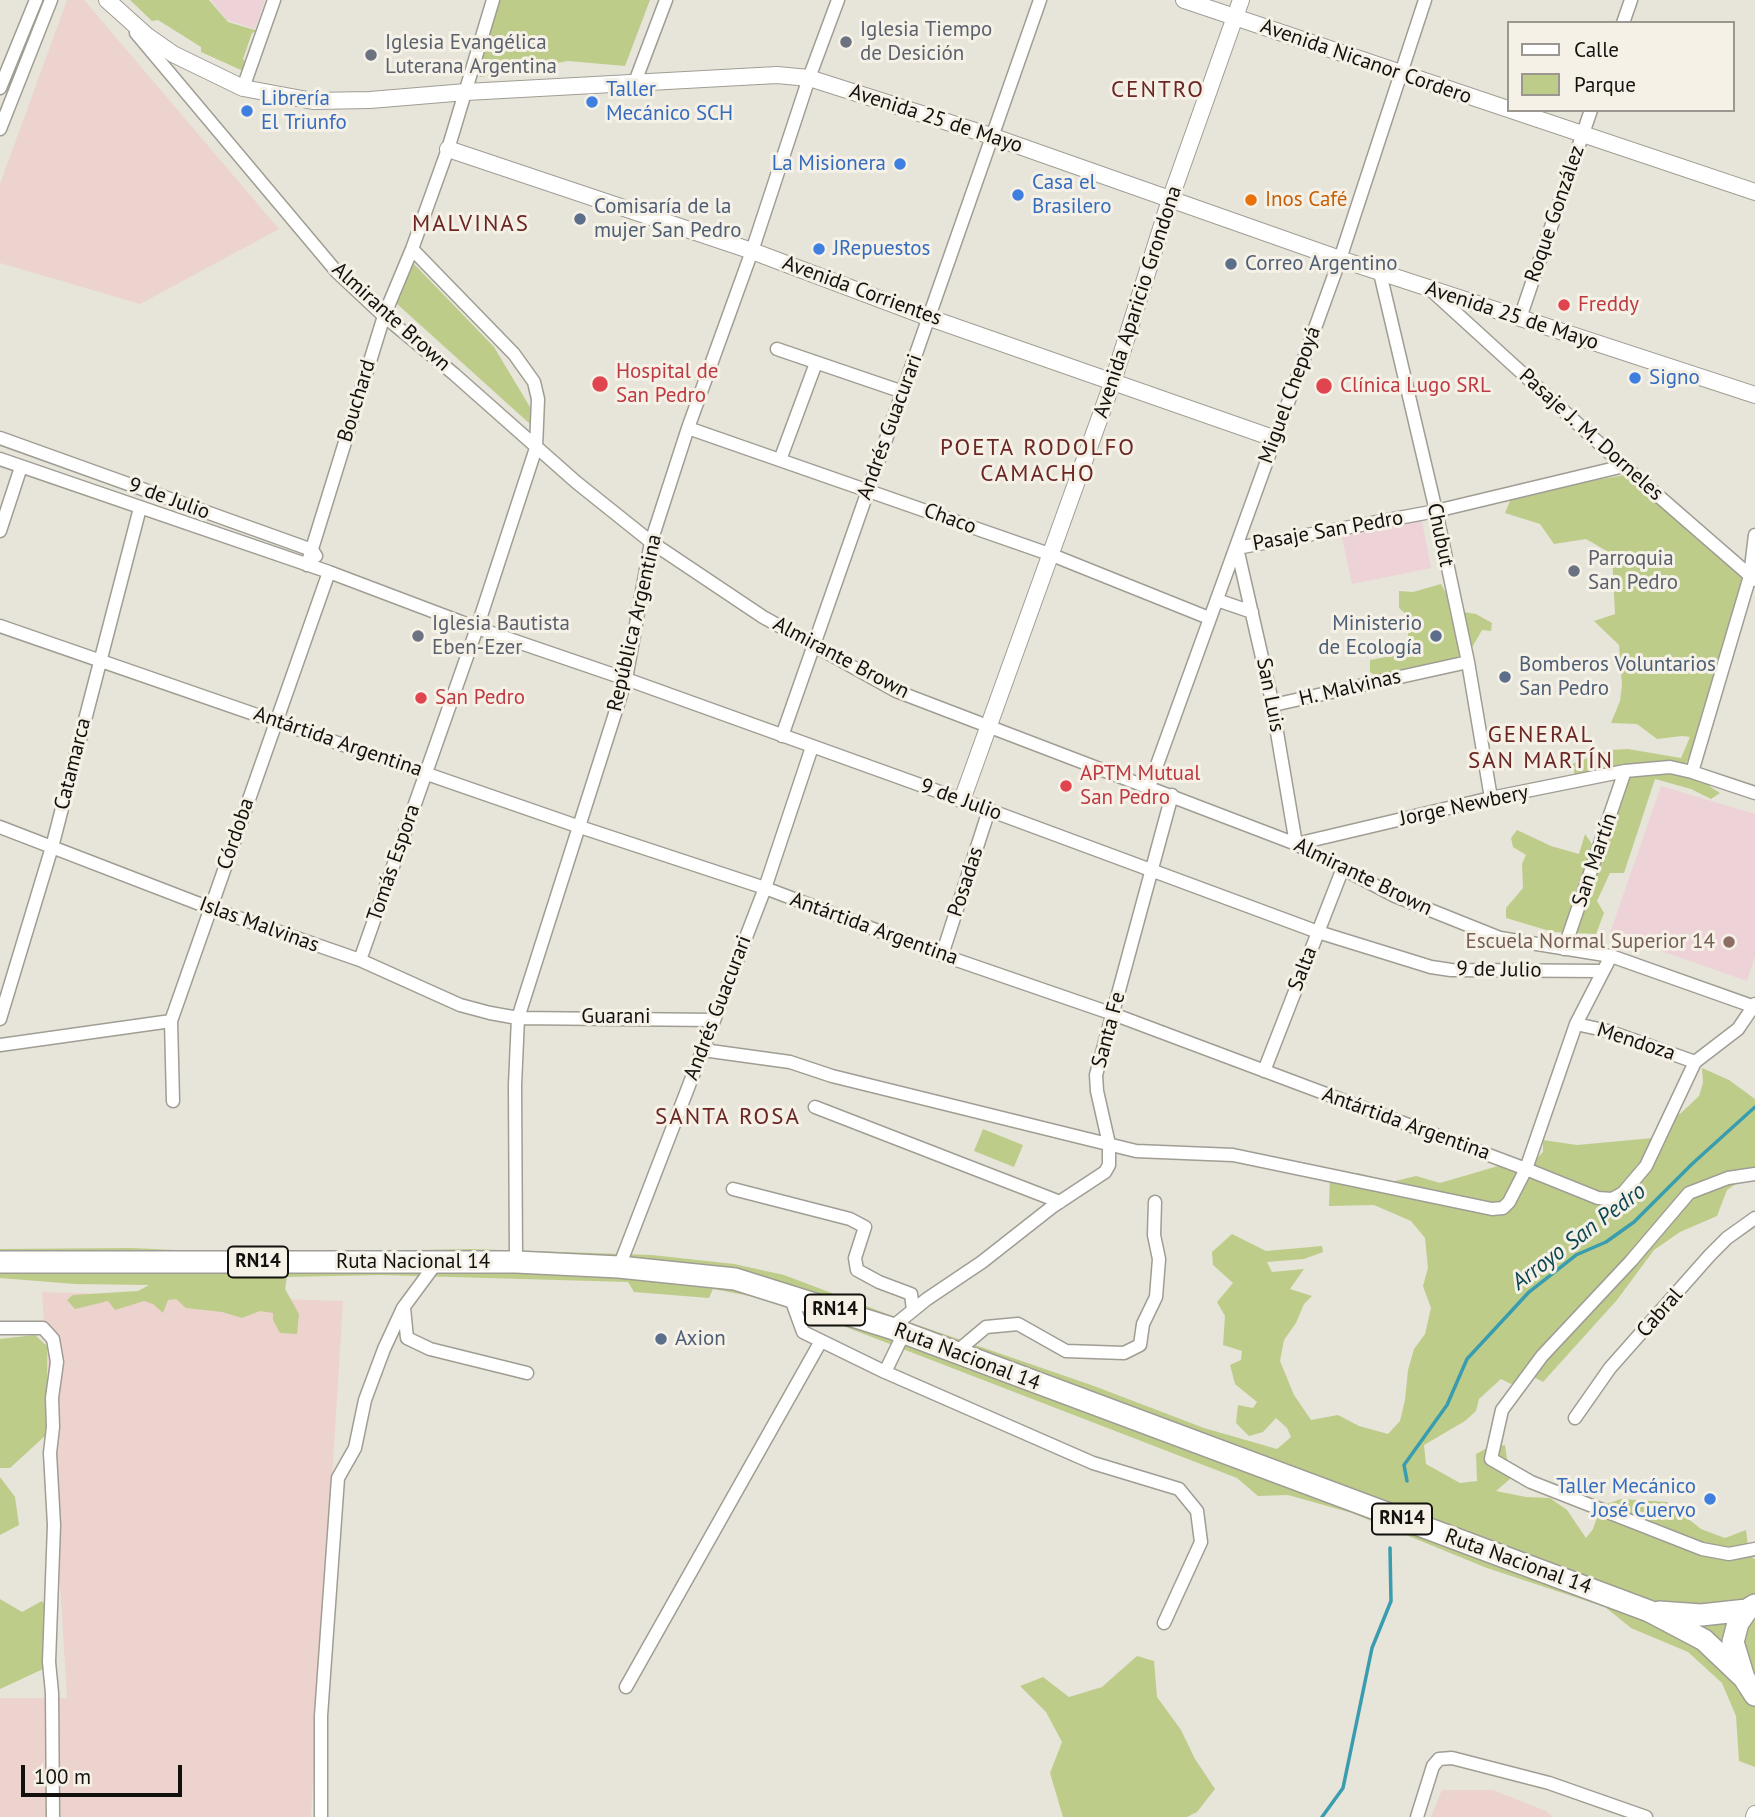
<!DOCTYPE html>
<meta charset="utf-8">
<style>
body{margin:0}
#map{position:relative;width:1755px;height:1817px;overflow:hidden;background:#e7e4da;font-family:"PT Sans",sans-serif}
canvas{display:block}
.legend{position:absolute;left:1507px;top:21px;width:228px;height:91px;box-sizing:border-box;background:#f5f1e7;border:2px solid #9b9790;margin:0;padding:9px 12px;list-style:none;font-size:21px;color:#13110e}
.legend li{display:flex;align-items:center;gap:14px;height:35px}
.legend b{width:35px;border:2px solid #9b9790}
.scale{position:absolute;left:21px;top:1765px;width:161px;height:32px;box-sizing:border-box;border:4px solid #13110e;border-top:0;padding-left:9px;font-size:21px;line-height:24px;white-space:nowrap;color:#13110e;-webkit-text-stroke:5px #f5f1e7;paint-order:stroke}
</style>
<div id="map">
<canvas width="1755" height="1817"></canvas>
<ul class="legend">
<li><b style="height:9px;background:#fff"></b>Calle</li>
<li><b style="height:19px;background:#becc8a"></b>Parque</li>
</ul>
<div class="scale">100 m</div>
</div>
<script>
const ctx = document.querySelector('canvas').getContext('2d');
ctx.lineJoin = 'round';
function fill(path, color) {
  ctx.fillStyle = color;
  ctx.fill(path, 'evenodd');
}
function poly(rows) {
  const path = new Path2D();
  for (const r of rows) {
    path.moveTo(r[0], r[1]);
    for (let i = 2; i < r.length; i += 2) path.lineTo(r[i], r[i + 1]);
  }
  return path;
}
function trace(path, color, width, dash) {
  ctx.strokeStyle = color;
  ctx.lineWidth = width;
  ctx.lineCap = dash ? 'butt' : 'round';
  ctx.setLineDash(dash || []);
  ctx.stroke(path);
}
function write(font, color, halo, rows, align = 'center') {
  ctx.font = font + ' "PT Sans",sans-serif';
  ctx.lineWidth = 6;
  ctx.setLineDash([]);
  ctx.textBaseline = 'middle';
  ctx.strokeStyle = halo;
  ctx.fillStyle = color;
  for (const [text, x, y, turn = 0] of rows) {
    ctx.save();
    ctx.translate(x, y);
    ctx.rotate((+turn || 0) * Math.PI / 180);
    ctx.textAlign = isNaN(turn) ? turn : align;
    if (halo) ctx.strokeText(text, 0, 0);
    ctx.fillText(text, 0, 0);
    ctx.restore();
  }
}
fill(poly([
 [67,0,84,0,279,229,140,304,0,263,0,184],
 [42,1292,343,1301,311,1817,0,1817,0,1698,67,1698],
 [1442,1790,1493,1790,1546,1811,1553,1817,1431,1817]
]), '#edd3ce');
fill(poly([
 [211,0,265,0,255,29,227,20],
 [1421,517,1431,568,1352,584,1341,533],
 [1661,786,1755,814,1755,955,1747,981,1610,933]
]), '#edd2d7');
fill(poly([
 [130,0,209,0,228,22,258,31,252,33,243,59,247,64,241,70,201,52,201,47,158,20,152,21],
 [500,0,650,0,625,66,568,61,480,77,475,71],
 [413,263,494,347,530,407,530,424,396,303],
 [1625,475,1744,580,1699,741,1686,763,1712,788,1720,793,1711,799,1691,789,1655,779,1624,873,1610,873,1597,901,1604,913,1596,934,1553,932,1506,918,1506,908,1523,888,1522,864,1526,855,1513,847,1511,838,1517,830,1551,846,1579,854,1585,834,1603,860,1615,814,1629,776,1575,775,1572,764,1609,750,1628,749,1681,758,1690,737,1682,736,1657,739,1637,724,1611,723,1620,701,1622,685,1619,645,1594,621,1615,614,1612,554,1586,539,1554,544,1540,524,1505,513,1513,494],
 [1441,584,1456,611,1476,614,1492,623,1491,631,1482,630,1469,653,1448,660,1429,669,1380,679,1370,672,1370,660,1407,653,1409,617,1399,608,1399,591,1413,592],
 [1702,1068,1729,1080,1755,1099,1755,1171,1727,1190,1717,1216,1680,1232,1654,1250,1617,1300,1543,1382,1530,1375,1511,1384,1501,1379,1479,1399,1476,1411,1465,1421,1424,1445,1426,1464,1460,1483,1477,1481,1476,1454,1487,1448,1505,1445,1510,1479,1496,1491,1526,1497,1550,1498,1567,1510,1586,1538,1593,1529,1601,1506,1621,1499,1667,1502,1701,1529,1725,1538,1746,1530,1749,1556,1755,1559,1755,1767,1739,1761,1736,1716,1722,1683,1688,1652,1631,1628,1605,1607,1487,1568,1352,1513,1288,1495,1258,1496,1237,1478,825,1319,755,1297,713,1289,709,1298,634,1292,628,1282,381,1275,287,1277,285,1289,299,1314,297,1334,280,1333,273,1320,273,1313,260,1311,242,1318,222,1312,186,1308,176,1299,168,1300,163,1313,153,1304,144,1301,115,1310,108,1301,75,1309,67,1300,73,1295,138,1291,149,1285,75,1284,0,1278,0,1249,131,1248,242,1253,471,1249,652,1255,734,1264,784,1275,903,1320,1094,1386,1204,1428,1277,1449,1291,1437,1287,1428,1276,1418,1263,1432,1249,1436,1236,1423,1238,1405,1253,1408,1257,1402,1235,1384,1230,1365,1241,1360,1242,1351,1223,1345,1225,1316,1217,1302,1233,1283,1213,1265,1212,1252,1232,1234,1266,1251,1322,1246,1323,1252,1304,1259,1267,1262,1272,1272,1304,1269,1290,1289,1312,1296,1304,1304,1296,1323,1284,1340,1280,1361,1294,1395,1311,1420,1338,1415,1359,1426,1388,1434,1400,1421,1405,1400,1408,1370,1414,1349,1425,1334,1431,1308,1423,1286,1428,1268,1425,1238,1411,1221,1374,1205,1329,1206,1330,1175,1358,1173,1391,1182,1416,1176,1440,1183,1505,1164,1526,1169,1543,1152,1543,1140,1577,1145,1653,1138,1662,1125,1681,1113,1699,1096,1703,1083],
 [983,1129,1023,1145,1014,1167,974,1151],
 [35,1335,47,1346,47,1434,10,1468,0,1468,0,1339],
 [0,1477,15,1497,19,1525,0,1535],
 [0,1599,22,1612,42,1601,57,1623,54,1664,0,1689],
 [1137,1656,1154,1661,1157,1697,1181,1730,1195,1759,1215,1789,1197,1812,1187,1817,1063,1817,1050,1773,1062,1742,1046,1712,1020,1686,1043,1677,1069,1697,1102,1687]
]), '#becc8a');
trace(poly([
 [1407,1481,1404,1465,1447,1405,1467,1359,1529,1292,1576,1255,1606,1242,1634,1222,1692,1164,1755,1107],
 [1322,1817,1343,1788,1372,1648,1391,1601,1390,1548]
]), '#399daf', 3.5);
const street = poly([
 [1623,23,1631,0],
 [136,33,336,271,384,316,454,374,576,482,651,542,763,617,896,691,1296,844,1395,896,1500,938,1611,956,1755,1007],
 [635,82,666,0],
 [0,88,36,0],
 [243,88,274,0],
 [0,129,51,0],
 [1380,273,1436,511,1468,662,1491,798],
 [1432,291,1624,466,1755,580],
 [1520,318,1591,110],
 [777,349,903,392],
 [688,428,1052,555,1209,618],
 [0,438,312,550,316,556],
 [0,459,329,572,477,628,626,679,962,800,1318,932,1431,967,1451,970,1603,971],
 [780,460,816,363],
 [0,531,21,467],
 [1237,548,1271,697,1296,844,1491,798,1625,771,1670,767,1692,772,1755,793],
 [1237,548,1436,511,1624,466],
 [307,565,384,316,412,249,448,149,493,0],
 [1217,600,1252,612],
 [0,626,580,827,765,888,942,955,1113,1014,1526,1169,1576,1024,1611,956],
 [1273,705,1468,662],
 [782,736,1040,0],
 [1692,772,1750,576,1755,535],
 [1149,787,1340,259,1425,0],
 [0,827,210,908,360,960,460,1005,490,1013,518,1018,714,1020],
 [1564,949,1625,771],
 [942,955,989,810],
 [360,960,477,628,536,448,538,399,534,382,514,354,412,249],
 [0,1019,52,847,140,508],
 [1576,1024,1608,1031,1695,1062,1738,1029,1755,1004],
 [0,1045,171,1021],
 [703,1050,790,1062,832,1076,1136,1151,1233,1155,1492,1209,1503,1208,1509,1202,1526,1169,1598,1198,1612,1199,1623,1193,1646,1166,1695,1062],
 [1264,1071,1343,868],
 [173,1101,171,1021,329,572],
 [815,1107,1060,1202],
 [1755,1174,1728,1178,1689,1193,1631,1261,1542,1356,1502,1410,1491,1459,1531,1482,1702,1549,1729,1554,1755,1549],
 [733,1189,850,1219,865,1227,855,1258,857,1270,879,1282,911,1294,913,1310],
 [516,1262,515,1085,518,1018,626,679,651,542,688,428,752,251,809,78,838,0],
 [619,1267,765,888,812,747],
 [790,1296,803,1332,885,1372,1093,1463,1179,1489,1197,1511,1201,1542,1164,1623],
 [404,1308,407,1338,430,1349,527,1373],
 [0,1328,43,1328,53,1339,57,1362,52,1398,53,1427,50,1453,54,1525,49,1662,52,1693,53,1817],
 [891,1328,927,1299,982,1262,1052,1207,1105,1172,1109,1165,1109,1144,1097,1091,1096,1075,1172,795],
 [955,1353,986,1327,1018,1324,1066,1351,1124,1353,1140,1345,1143,1324,1156,1297,1159,1259,1154,1235,1155,1202],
 [885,1372,904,1333],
 [1575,1418,1610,1368,1710,1255,1727,1238,1755,1218],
 [626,1687,821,1341],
 [321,1817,321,1716,338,1478,355,1448,365,1400,384,1349,403,1308,437,1262],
 [1417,1817,1433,1766,1439,1759,1452,1758,1549,1783,1646,1817]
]);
const secondary = poly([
 [107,0,146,35,173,54,243,88,313,101,370,100,466,92,777,75,809,78,991,136,1340,259,1755,395],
 [1184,0,1508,109],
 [1511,110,1755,192],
 [448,149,752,251,930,318,1273,438],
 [962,800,1113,381,1170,200,1241,0],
 [1754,1817,1755,1814]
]);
const highway = poly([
 [0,1262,516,1262,619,1267,735,1279,891,1328,1649,1611,1704,1640,1744,1678],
 [1755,1605,1747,1610,1738,1623,1733,1642,1744,1678,1755,1695],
 [1659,1612,1701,1615,1747,1610]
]);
trace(street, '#a09d94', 15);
trace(secondary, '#a09d94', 18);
trace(highway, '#a09d94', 24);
trace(street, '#fff', 12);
trace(secondary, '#fff', 16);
trace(highway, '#fff', 21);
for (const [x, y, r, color] of [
 [846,42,7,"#6b7280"],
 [371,55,7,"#6b7280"],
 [592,102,7,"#3f7fe0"],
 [247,111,7,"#3f7fe0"],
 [900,164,7,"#3f7fe0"],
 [1018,195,7,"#3f7fe0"],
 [1251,200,7,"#e8710a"],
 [580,219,7,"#5c6f8a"],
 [819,249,7,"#3f7fe0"],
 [1231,264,7,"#5c6f8a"],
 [1564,305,7,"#e0444e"],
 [1635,378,7,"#3f7fe0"],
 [600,384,9,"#e0444e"],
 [1324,386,9,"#e0444e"],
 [1574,571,7,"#6b7280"],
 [418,636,7,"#6b7280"],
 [1436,636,7,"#5c6f8a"],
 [1505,677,7,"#5c6f8a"],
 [421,698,7,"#e0444e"],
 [1066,786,7,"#e0444e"],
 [1729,942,7,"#8d6e63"],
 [661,1339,7,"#5c6f8a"],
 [1710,1499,7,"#3f7fe0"]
]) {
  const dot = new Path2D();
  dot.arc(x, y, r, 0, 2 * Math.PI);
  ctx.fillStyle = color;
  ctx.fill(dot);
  trace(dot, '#f5f1e7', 2.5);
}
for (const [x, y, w] of [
 [258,1262,60],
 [835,1310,60],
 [1402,1519,60]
]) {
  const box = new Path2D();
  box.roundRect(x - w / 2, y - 15.5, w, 31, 5);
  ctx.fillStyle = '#f5f1e7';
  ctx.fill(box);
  trace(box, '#13110e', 2);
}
write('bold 19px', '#13110e', null, [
 ["RN14",258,1262],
 ["RN14",835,1310],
 ["RN14",1402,1519]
]);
write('21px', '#5b616d', '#f5f1e7', [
 ["Iglesia Tiempo",860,30],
 ["de Desición",860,54],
 ["Iglesia Evangélica",385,43],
 ["Luterana Argentina",385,67],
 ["Parroquia",1588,559],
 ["San Pedro",1588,583],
 ["Iglesia Bautista",432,624],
 ["Eben-Ezer",432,648]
], 'left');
write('21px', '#13110e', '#f5f1e7', [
 ["Avenida Nicanor Cordero",1366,62,19],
 ["Avenida 25 de Mayo",936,119,18],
 ["Roque González",1555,214,-71],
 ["Avenida Corrientes",862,291,20],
 ["Avenida Aparicio Grondona",1138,302,-72],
 ["Avenida 25 de Mayo",1512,316,18],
 ["Almirante Brown",391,317,42],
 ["Miguel Chepoyá",1290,395,-70],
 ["Bouchard",357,401,-73],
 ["Andrés Guacurari",890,427,-70],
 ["Pasaje J. M. Dorneles",1591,435,42],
 ["9 de Julio",169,499,20],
 ["Chaco",950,519,20],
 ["Pasaje San Pedro",1328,531,-10],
 ["Chubut",1440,535,78],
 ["República Argentina",635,623,-77],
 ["Almirante Brown",841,658,28],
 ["H. Malvinas",1350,688,-13],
 ["San Luis",1270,695,79],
 ["Antártida Argentina",338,742,19],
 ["Catamarca",73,764,-76],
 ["9 de Julio",961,800,20],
 ["Jorge Newbery",1464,806,-12],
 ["Córdoba",236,834,-71],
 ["San Martín",1595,860,-71],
 ["Tomás Espora",394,863,-71],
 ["Almirante Brown",1363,877,26],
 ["Posadas",966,882,-72],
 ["Islas Malvinas",259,925,20],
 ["Antártida Argentina",874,929,20],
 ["Salta",1303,969,-69],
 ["9 de Julio",1499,970,1],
 ["Andrés Guacurari",718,1008,-69],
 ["Guarani",616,1017],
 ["Santa Fe",1109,1030,-75],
 ["Mendoza",1636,1042,18],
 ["Antártida Argentina",1406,1124,20],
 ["Ruta Nacional 14",413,1262],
 ["Cabral",1660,1313,-49],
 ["Ruta Nacional 14",967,1357,21],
 ["Ruta Nacional 14",1518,1562,20]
]);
write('21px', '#366cbe', '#f5f1e7', [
 ["Taller",606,90],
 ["Mecánico SCH",606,114],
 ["Librería",261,99],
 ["El Triunfo",261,123],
 ["La Misionera",886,164,"right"],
 ["Casa el",1032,183],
 ["Brasilero",1032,207],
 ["JRepuestos",833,249],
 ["Signo",1649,378],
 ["Taller Mecánico",1696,1487,"right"],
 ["José Cuervo",1696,1511,"right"]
], 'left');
write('21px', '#c56008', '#f5f1e7', [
 ["Inos Café",1265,200]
], 'left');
write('21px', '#4e5e75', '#f5f1e7', [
 ["Comisaría de la",594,207],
 ["mujer San Pedro",594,231],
 ["Correo Argentino",1245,264],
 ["Ministerio",1422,624,"right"],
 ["de Ecología",1422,648,"right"],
 ["Bomberos Voluntarios",1519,665],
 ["San Pedro",1519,689],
 ["Axion",675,1339]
], 'left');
write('21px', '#be3a42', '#f5f1e7', [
 ["Freddy",1578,305],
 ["Hospital de",616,372],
 ["San Pedro",616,396],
 ["Clínica Lugo SRL",1340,386],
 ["San Pedro",435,698],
 ["APTM Mutual",1080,774],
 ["San Pedro",1080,798]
], 'left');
write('21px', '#785e54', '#f5f1e7', [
 ["Escuela Normal Superior 14",1715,942]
], 'right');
ctx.letterSpacing = '2px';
write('23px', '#6b2623', '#f5f1e7', [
 ["CENTRO",1158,90],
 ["MALVINAS",471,224],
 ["POETA RODOLFO",1038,448],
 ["CAMACHO",1038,474],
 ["GENERAL",1541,735],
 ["SAN MARTÍN",1541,761],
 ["SANTA ROSA",728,1117]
]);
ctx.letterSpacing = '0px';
write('italic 23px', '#0c4751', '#f5f1e7', [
 ["Arroyo San Pedro",1579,1237,-37]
]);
</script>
